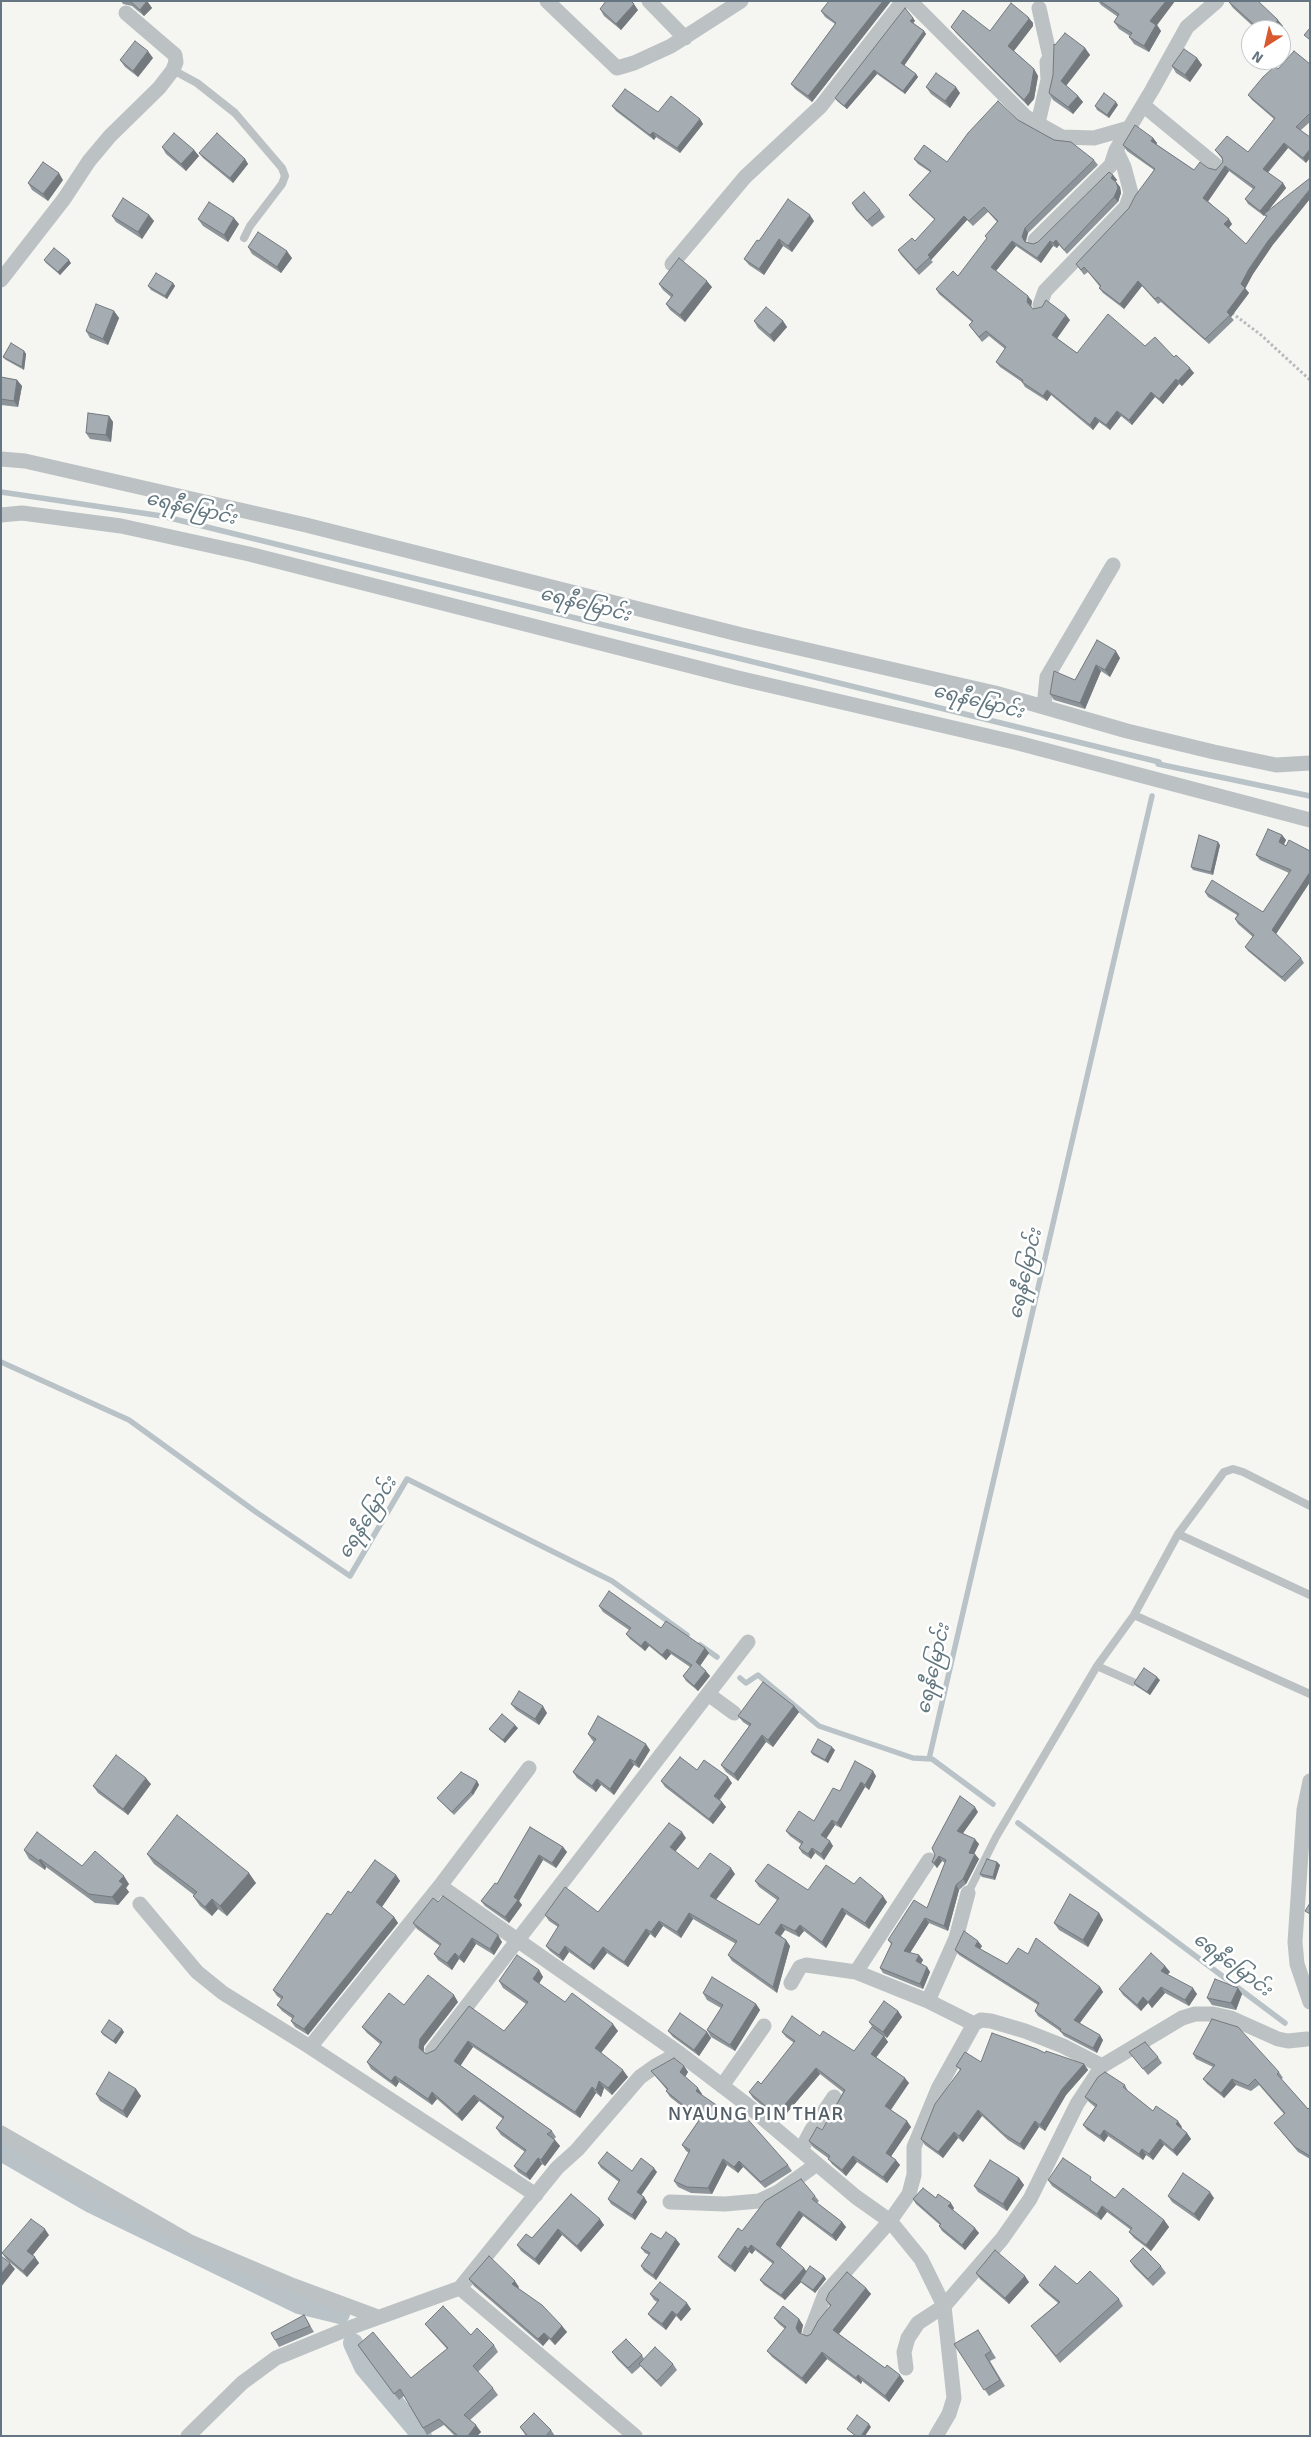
<!DOCTYPE html>
<meta charset="utf-8">
<style>
body{margin:0}
#map{position:relative;width:1311px;height:2437px;overflow:hidden;background:#f5f6f2;font-family:Signika,sans-serif}
canvas{display:block}
.frame{position:absolute;inset:0;border:2px solid #667582;pointer-events:none}
.north{position:absolute;left:1241px;top:20px;width:50px;height:50px;box-sizing:border-box;background:#fff;border:1px solid #c2c8cd;border-radius:50%;rotate:215deg;font-size:14px;font-weight:700;line-height:20px;text-align:center;color:#667582}
.north::after{content:'';display:block;margin:auto;width:18px;height:22px;background:#d9592f;clip-path:polygon(50% 0,100% 100%,50% 72%,0 100%)}
</style>
<div id="map">
<canvas width="1311" height="2437"></canvas>
<div class="frame"></div>
<div class="north">N</div>
</div>
<script>
const ctx = document.querySelector('canvas').getContext('2d');
ctx.lineJoin = 'round';
function poly(rows) {
  const path = new Path2D();
  for (const r of rows) {
    path.moveTo(r[0], r[1]);
    for (let i = 2; i < r.length; i += 2) path.lineTo(r[i], r[i + 1]);
  }
  return path;
}
function trace(path, color, width, dash) {
  ctx.strokeStyle = color;
  ctx.lineWidth = width;
  ctx.lineCap = dash ? 'butt' : 'round';
  ctx.setLineDash(dash || []);
  ctx.stroke(path);
}
function fill(path, color) {
  ctx.fillStyle = color;
  ctx.fill(path, 'evenodd');
}
function write(font, color, halo, rows, align = 'center') {
  ctx.font = font + ' Signika,"Noto Sans Myanmar",sans-serif';
  ctx.lineWidth = 5;
  ctx.setLineDash([]);
  ctx.textBaseline = 'middle';
  ctx.strokeStyle = halo;
  ctx.fillStyle = color;
  for (const [text, x, y, turn = 0] of rows) {
    ctx.save();
    ctx.translate(x, y);
    ctx.rotate((+turn || 0) * Math.PI / 180);
    ctx.textAlign = isNaN(turn) ? turn : align;
    if (halo) ctx.strokeText(text, 0, 0);
    ctx.fillText(text, 0, 0);
    ctx.restore();
  }
}
trace(poly([
 [1,492,162,516,1159,762],
 [1158,764,1310,796],
 [1,1362,129,1420,256,1512,350,1576,407,1479,612,1581,687,1635],
 [700,1645,717,1657],
 [740,1678,746,1683,758,1675,819,1726,913,1758,932,1759,993,1804],
 [929,1759,1152,796],
 [1018,1823,1285,2023]
]), '#b8c2c7', 5.5);
trace(poly([
 [1,2151,91,2203,299,2304,340,2314],
 [353,2343,364,2367,422,2436]
]), '#b8c2c7', 20);
trace(poly([
 [1232,313,1261,335,1310,380]
]), '#b7babc', 3, [2.5, 2.5]);
trace(poly([
 [173,70,197,83,235,113,282,168,285,176,282,184,250,226,244,238],
 [1178,1534,1310,1595],
 [1134,1615,1310,1694],
 [1133,1682,1097,1666,1134,1615,1178,1534,1224,1472,1233,1469,1243,1472,1310,1506],
 [968,1893,996,1837,1097,1666]
]), '#bcc1c4', 8);
trace(poly([
 [547,1,617,68,634,63,671,46,741,1],
 [649,1,685,38],
 [910,1,1026,117,1062,137,1094,138,1129,128],
 [1143,105,1217,166],
 [1038,123,1048,80,1047,62,1050,57,1039,8],
 [1035,240,1111,165,1116,150,1152,90,1187,27,1217,1],
 [672,264,745,177,821,106,903,1],
 [1,280,64,199,89,161,110,136,159,88,173,70,176,62,175,55,126,13],
 [1040,305,1045,291,1126,207,1131,193,1124,167,1116,150],
 [1,459,25,461,306,525,742,635,995,693,1127,731,1214,752,1276,765,1310,763],
 [1,515,22,513,121,526,249,554,738,678,1018,743,1310,820],
 [1044,707,1047,677,1113,565],
 [708,1694,734,1713],
 [1310,1781,1304,1810,1295,1942,1297,1964,1310,2002],
 [440,1886,679,2053,746,2104,856,2197,890,2221,921,2259,944,2306,918,2323,908,2338,904,2352,906,2368],
 [140,1904,197,1972,223,1993,310,2047,536,2195],
 [856,1972,929,1860],
 [791,1983,800,1967,806,1965,856,1972,928,2001,974,2024],
 [928,2001,956,1938,968,1893],
 [310,2047,440,1886,529,1768],
 [432,2051,748,1642],
 [722,2086,764,2026],
 [1,2133,190,2242,289,2284,378,2317],
 [801,2150,811,2131,834,2097],
 [670,2202,725,2204,759,2201,778,2192,817,2164],
 [810,2333,825,2294,890,2221,909,2194,914,2175,914,2147,938,2089,974,2024,981,2020,991,2021,1025,2031,1063,2046,1102,2066],
 [188,2436,242,2383,276,2358,352,2327,460,2288],
 [635,2436,460,2288,557,2168,577,2150,640,2077,657,2065,679,2053],
 [936,2436,949,2414,954,2398,944,2306,1002,2239,1030,2199,1077,2104,1102,2066,1182,2018,1195,2014,1213,2014,1231,2018,1278,2039,1288,2041,1307,2039]
]), '#bcc1c4', 15);
fill(poly([
 [121,1,147,1,152,8,144,16,132,6,123,4],
 [891,1,812,102,795,89,791,84,835,24,825,17,821,11],
 [1098,1,1175,1,1157,25,1161,31,1149,52,1134,44,1129,37,1130,36,1119,29,1114,22,1118,17,1101,5],
 [1228,1,1283,26,1279,30,1257,30,1233,8],
 [600,9,638,10,621,30,604,16],
 [1028,17,1033,23,1033,26,1014,51,1034,69,1038,76,1034,99,1028,106,956,33,951,27,990,31],
 [913,18,915,21,913,23,924,31,926,34,904,66,916,74,918,77,905,94,877,74,847,109,837,101,835,98],
 [1055,45,1085,48,1090,55,1066,86,1078,96,1083,102,1073,114,1053,100,1049,93,1053,75],
 [153,58,138,77,125,67,120,60],
 [1197,58,1202,65,1190,82,1176,73,1172,66],
 [1310,64,1310,122,1301,130,1306,163,1288,148,1268,173,1283,183,1286,188,1268,211,1272,246,1253,274,1245,288,1249,293,1231,317,1234,320,1209,344,1161,302,1158,304,1142,286,1124,309,1103,293,1099,288,1100,287,1088,272,1084,275,1076,264,1129,208,1154,170,1127,151,1123,145,1153,138,1157,143,1156,144,1194,170,1208,168,1216,170,1223,162,1222,159,1215,150,1248,152,1274,119,1252,100,1248,95,1278,69],
 [1229,171,1253,189,1245,199,1248,204,1264,216,1265,215,1266,217,1246,244,1229,228,1232,224,1208,201],
 [926,87,960,93,950,108,931,94],
 [1118,105,1109,118,1097,110,1095,106],
 [612,106,658,112,700,119,703,124,680,153,656,137,654,140,616,111],
 [1018,120,1054,140,1094,160,1098,165,1028,233,1026,242,1033,244,1038,242,1113,175,1117,180,1115,181,1120,187,1121,193,1118,202,1067,254,1059,245,1057,248,1053,246,1041,263,1016,246,996,271,1032,301,1031,306,1033,309,1070,320,1057,338,1077,353,1145,346,1174,357,1194,373,1182,386,1179,384,1163,404,1155,397,1132,425,1121,416,1110,430,1099,422,1093,430,1051,395,1047,401,1025,387,1022,382,1000,367,996,362,1005,349,989,336,982,342,969,325,972,322,939,294,936,289,958,276,987,239,985,236,997,222,988,212,973,226,967,220,931,260,933,262,919,275,901,255,898,250,915,241,935,220,913,200,909,195,930,172,918,164,914,159,947,162],
 [162,147,194,150,199,156,186,171,166,154],
 [199,153,245,159,248,164,233,183,203,158],
 [63,180,48,201,32,190,28,183],
 [852,203,880,210,885,217,872,227,856,210],
 [149,215,154,221,142,239,116,222,112,216],
 [198,219,239,224,228,242,203,226],
 [814,221,792,252,783,246,764,275,749,265,744,259,759,241],
 [248,247,292,258,281,273,252,254],
 [44,260,71,263,60,275,46,263],
 [173,283,175,286,167,299,151,290,148,286],
 [659,284,712,287,685,322,670,310,666,304,671,297,663,290],
 [114,311,119,318,108,345,90,338,86,331],
 [754,321,783,321,787,327,774,342,758,328],
 [24,351,26,354,24,370,6,360,3,357],
 [1,377,17,380,22,386,18,407,1,405],
 [109,416,113,422,111,442,90,439,86,433],
 [1097,640,1120,658,1110,677,1101,671,1085,709,1054,700,1050,694,1075,680],
 [1282,835,1286,840,1284,844,1286,846,1310,851,1310,882,1276,934,1301,958,1304,963,1285,982,1248,951,1245,947,1253,937,1238,924,1235,919,1237,915,1208,897,1205,892,1263,912,1289,873,1260,860,1256,855],
 [1220,845,1213,875,1193,870,1191,867],
 [599,1606,661,1628,705,1648,709,1653,700,1666,710,1676,698,1691,686,1681,683,1676,690,1667,671,1654,666,1660,649,1646,645,1651,630,1639,626,1634,629,1630,603,1612],
 [1160,1680,1150,1695,1136,1686,1134,1683],
 [511,1704,547,1713,539,1725,516,1710],
 [794,1706,799,1712,773,1747,766,1742,738,1781,726,1772,721,1765,749,1726,743,1722,738,1716],
 [518,1728,505,1743,492,1732,489,1729],
 [588,1734,650,1750,639,1768,634,1765,614,1795,601,1785,596,1792,577,1778,573,1772,594,1742,592,1740],
 [835,1750,828,1763,813,1755,811,1752],
 [697,1770,732,1783,720,1800,726,1807,713,1824,665,1787,661,1781],
 [876,1776,869,1790,865,1787,841,1828,835,1825,826,1839,833,1846,824,1860,815,1853,811,1859,802,1853,799,1848,801,1844,790,1836,786,1831,814,1821,840,1791],
 [477,1781,479,1785,473,1795,454,1815,437,1798],
 [151,1784,128,1815,98,1793,93,1786],
 [978,1812,963,1833,979,1844,974,1854,979,1859,966,1884,959,1890,948,1931,929,1923,910,1953,919,1955,923,1960,921,1964,927,1967,930,1972,923,1989,883,1973,880,1968,891,1944,888,1940,927,1908,945,1863,942,1861,937,1868,932,1862],
 [530,1827,563,1847,567,1852,556,1868,543,1860,519,1901,522,1905,509,1923,485,1906,481,1901,497,1884],
 [686,1838,675,1852,698,1869,735,1874,716,1900,759,1925,777,1900,759,1887,755,1881,808,1890,854,1884,887,1902,869,1929,846,1914,826,1948,804,1931,799,1937,785,1930,781,1936,786,1940,790,1946,777,1993,732,1961,728,1955,736,1944,693,1919,681,1938,663,1926,655,1938,650,1934,628,1967,607,1953,594,1970,569,1952,563,1961,550,1951,546,1946,558,1927,549,1921,545,1915,598,1912],
 [24,1850,82,1866,129,1884,126,1888,129,1892,118,1905,95,1903,46,1867,45,1870,29,1859],
 [147,1854,256,1883,227,1916,218,1909,212,1916,200,1906,193,1896,194,1895,154,1864],
 [997,1862,1000,1865,995,1880,982,1877,980,1874],
 [396,1875,400,1881,382,1907,394,1917,398,1923,308,2035,295,2027,291,2021,293,2019,282,2011,277,2005,281,1999,277,1996,273,1990,331,1915,351,1893],
 [438,1902,502,1942,494,1955,476,1944,464,1963,459,1959,452,1970,438,1960,434,1954,440,1946,417,1929,413,1923],
 [1099,1913,1103,1920,1088,1947,1059,1930,1054,1923],
 [982,1946,980,1949,1007,1964,1028,1954,1100,1987,1103,1992,1080,2023,1103,2040,1097,2053,1064,2036,1060,2031,1038,2016,1035,2011,1038,2005,959,1955,955,1950],
 [1165,1966,1170,1972,1167,1975,1197,1994,1189,2006,1165,1993,1152,2008,1148,2003,1141,2011,1123,1995,1119,1989],
 [539,1970,543,1977,539,1984,565,2002,618,2031,601,2053,628,2077,612,2095,604,2088,601,2097,596,2093,580,2118,473,2047,460,2065,552,2131,556,2137,554,2139,560,2146,545,2166,542,2164,530,2180,518,2172,514,2166,525,2152,501,2135,496,2128,503,2119,479,2101,462,2121,437,2099,432,2105,399,2082,396,2087,371,2069,367,2062,380,2044,367,2033,362,2027,404,2005,458,2002,424,2046,424,2052,426,2054,504,2031,526,2004,503,1988,499,1981],
 [1238,1988,1242,1994,1236,2010,1212,2005,1207,1998],
 [703,1993,756,2004,760,2010,735,2051,711,2037,707,2030,721,2008,707,2000],
 [898,2011,902,2017,887,2038,884,2036,888,2042,876,2057,909,2083,891,2110,907,2121,911,2127,891,2156,900,2165,887,2183,857,2162,846,2176,832,2164,828,2158,813,2147,809,2141,822,2130,843,2092,820,2074,780,2121,753,2098,749,2092,761,2084,794,2043,786,2037,782,2032,820,2036,854,2051,873,2028,869,2022],
 [668,2031,707,2032,711,2038,699,2056,673,2037],
 [101,2032,124,2032,116,2044,103,2035],
 [1129,2052,1158,2057,1162,2063,1148,2075],
 [1045,2053,1084,2064,1088,2070,1066,2095,1045,2131,1039,2127,1024,2150,1008,2140,982,2116,963,2142,958,2138,943,2158,925,2145,921,2139,960,2070,956,2066],
 [1193,2054,1279,2072,1283,2078,1281,2079,1308,2109,1310,2107,1310,2159,1298,2152,1274,2123,1284,2114,1259,2085,1251,2091,1236,2085,1224,2098,1207,2084,1203,2079,1213,2067,1196,2059],
 [684,2066,688,2072,685,2077,702,2094,702,2095,788,2165,792,2171,765,2188,743,2167,738,2173,727,2165,712,2194,691,2193,678,2187,674,2181,689,2153,686,2151,682,2145,699,2120,670,2097,666,2091,667,2090,656,2077,651,2071],
 [1125,2085,1128,2091,1153,2111,1182,2127,1181,2128,1187,2133,1191,2139,1177,2156,1164,2145,1153,2160,1146,2155,1143,2160,1108,2136,1104,2142,1087,2130,1083,2125,1095,2107,1089,2102,1085,2097],
 [136,2089,141,2096,127,2118,100,2101,96,2094],
 [598,2163,632,2171,657,2172,641,2195,644,2197,647,2202,635,2220,611,2204,608,2199,619,2182,601,2168],
 [1019,2178,1024,2185,1007,2211,978,2192,974,2186],
 [1048,2180,1096,2184,1115,2198,1164,2220,1169,2227,1151,2251,1134,2238,1129,2232,1131,2230,1107,2212,1101,2220,1052,2186],
 [571,2194,604,2225,581,2252,562,2235,539,2265,521,2251,517,2245,532,2238],
 [815,2196,819,2201,817,2203,842,2222,846,2227,836,2241,803,2216,780,2248,804,2268,807,2272,824,2276,826,2279,815,2293,803,2284,801,2282,785,2300,764,2285,760,2280,773,2264,755,2250,752,2254,749,2252,735,2272,722,2262,718,2257,742,2231],
 [1168,2196,1214,2198,1199,2221,1172,2202],
 [936,2198,954,2208,953,2210,979,2233,965,2250,942,2231,939,2226,940,2225,916,2204,913,2199],
 [49,2235,33,2255,39,2263,27,2277,6,2259,2,2253],
 [661,2239,680,2244,656,2280,644,2271,641,2266,649,2255,645,2253,641,2248],
 [1130,2261,1161,2266,1166,2273,1153,2286,1134,2267],
 [976,2273,1029,2282,1009,2304,980,2279],
 [469,2279,519,2287,518,2288,562,2326,567,2332,555,2345,549,2339,543,2346,474,2286],
 [1077,2284,1119,2299,1123,2306,1060,2363,1031,2326,1058,2303,1044,2291,1039,2285],
 [866,2288,871,2294,839,2334,885,2368,904,2381,889,2402,862,2381,861,2384,827,2359,806,2384,772,2357,767,2351,785,2329,779,2324,774,2318,799,2319,803,2325,801,2334,807,2336,811,2334,830,2306,826,2300],
 [650,2294,691,2309,681,2321,676,2316,666,2330,652,2319,648,2314,657,2302,654,2300],
 [304,2315,314,2332,279,2347,275,2340],
 [425,2324,471,2335,494,2345,498,2352,478,2372,493,2388,498,2395,470,2420,481,2432,477,2436,455,2436,444,2425,427,2435,404,2396,399,2400,358,2345,411,2378,447,2349,430,2330],
 [978,2330,996,2358,990,2361,1005,2386,989,2396,954,2344],
 [612,2352,642,2355,644,2359,673,2364,677,2370,661,2387,644,2370,641,2366,632,2374,617,2359],
 [520,2427,551,2430,555,2436,526,2436]
]), '#8e959a');
fill(poly([
 [147,1,152,8,144,16,140,10],
 [883,1,891,1,812,102,808,96],
 [1166,1,1175,1,1157,25,1161,31,1149,52,1144,46,1150,21],
 [634,4,638,10,621,30,616,24],
 [1028,17,1033,23,1033,26,1012,53,1008,46],
 [913,18,915,21,912,24,910,21],
 [1278,20,1283,26,1279,30,1269,30],
 [924,31,926,34,903,67,901,63],
 [1085,48,1090,55,1065,87,1061,81],
 [148,51,153,58,138,77,133,71],
 [1197,58,1202,65,1190,82,1185,75],
 [1034,69,1038,76,1034,99,1028,106,1024,100],
 [874,70,877,74,847,109,844,106],
 [916,74,918,77,905,94,903,91],
 [956,87,960,93,950,108,945,101],
 [1078,96,1083,102,1073,114,1068,107],
 [1116,102,1118,105,1109,118,1107,115],
 [700,119,703,124,680,153,677,148],
 [653,132,656,137,654,140,650,135],
 [1153,138,1157,143,1155,146,1151,141],
 [1284,143,1288,148,1266,174,1263,169],
 [1310,149,1310,158,1306,163,1303,158],
 [194,150,199,156,186,171,181,164],
 [245,159,248,164,233,183,230,178],
 [1225,166,1229,171,1207,203,1203,198],
 [59,173,63,180,48,201,43,194],
 [1113,175,1117,180,1114,183,1111,178],
 [1116,182,1120,187,1121,193,1118,202,1114,197],
 [1283,183,1286,188,1264,216,1260,211],
 [1310,189,1310,199,1272,246,1253,274,1245,289,1245,288,1249,293,1231,317,1227,312,1241,284,1249,269,1268,241],
 [149,215,154,221,142,239,138,232],
 [810,215,814,221,792,252,788,246],
 [964,216,967,220,931,260,928,255],
 [234,218,239,224,228,242,224,235],
 [1229,219,1232,224,1228,229,1224,224],
 [1025,228,1028,233,1025,242,1022,237],
 [779,239,783,246,764,275,759,269],
 [1056,240,1059,245,1057,248,1053,243],
 [1012,241,1016,246,995,272,991,267],
 [1050,241,1053,246,1041,263,1037,258],
 [287,251,292,258,281,273,277,267],
 [69,260,71,263,60,275,58,272],
 [707,281,712,287,685,322,680,315],
 [1138,281,1142,286,1124,309,1120,304],
 [173,283,175,286,167,299,165,296],
 [1028,296,1032,301,1031,307,1027,302],
 [114,311,119,318,108,345,103,339],
 [1066,315,1070,320,1056,340,1052,335],
 [783,321,787,327,774,342,770,335],
 [24,351,26,354,24,370,22,367],
 [1190,368,1194,373,1182,386,1178,381],
 [1176,379,1179,384,1163,404,1159,399],
 [17,380,22,386,18,407,14,401],
 [1047,390,1051,395,1047,401,1043,396],
 [1151,392,1155,397,1132,425,1129,420],
 [1117,411,1121,416,1110,430,1106,425],
 [109,416,113,422,111,442,106,435],
 [1095,417,1099,422,1093,430,1090,425],
 [1116,651,1120,658,1110,677,1105,670],
 [1096,665,1101,671,1085,709,1080,703],
 [1282,835,1286,840,1283,846,1279,842],
 [1218,842,1220,845,1213,875,1211,872],
 [1310,872,1310,882,1276,934,1272,930],
 [645,1641,649,1646,645,1651,641,1646],
 [705,1648,709,1653,699,1667,696,1662],
 [667,1649,671,1654,666,1660,662,1655],
 [706,1671,710,1676,698,1691,694,1686],
 [1157,1677,1160,1680,1150,1695,1147,1692],
 [543,1706,547,1713,539,1725,535,1719],
 [794,1706,799,1712,773,1747,768,1740],
 [515,1725,518,1728,505,1743,503,1740],
 [762,1735,766,1742,738,1781,734,1774],
 [646,1744,650,1750,639,1768,635,1762],
 [832,1747,835,1750,828,1763,825,1760],
 [630,1759,634,1765,614,1795,610,1789],
 [873,1771,876,1776,869,1790,865,1785],
 [728,1777,732,1783,718,1801,714,1796],
 [146,1778,151,1784,128,1815,123,1809],
 [597,1779,601,1785,596,1792,592,1786],
 [477,1781,479,1785,473,1795,471,1792],
 [861,1782,865,1787,841,1828,837,1823],
 [722,1802,726,1807,713,1824,709,1819],
 [975,1807,978,1812,961,1836,957,1831],
 [832,1820,835,1825,825,1840,821,1835],
 [682,1832,686,1838,674,1853,670,1847],
 [975,1839,979,1844,972,1858,969,1853],
 [830,1841,833,1846,824,1860,821,1854],
 [563,1847,567,1852,556,1868,552,1863],
 [812,1848,815,1853,811,1859,808,1854],
 [975,1854,979,1859,966,1884,963,1879],
 [539,1855,543,1860,519,1901,522,1905,509,1923,505,1917,514,1897],
 [939,1856,942,1861,937,1868,934,1863],
 [40,1859,46,1867,45,1870,39,1861],
 [997,1862,1000,1865,995,1880,993,1877],
 [731,1868,735,1874,714,1902,710,1896],
 [249,1873,256,1883,227,1916,220,1906],
 [396,1875,400,1881,381,1908,376,1902],
 [124,1876,129,1884,126,1888,129,1892,118,1905,112,1897,119,1881],
 [956,1885,959,1890,948,1931,944,1926],
 [883,1896,887,1902,869,1929,865,1923],
 [212,1899,218,1909,212,1916,205,1907],
 [842,1908,846,1914,826,1948,822,1942],
 [689,1913,693,1919,681,1938,677,1932],
 [1099,1913,1103,1920,1088,1947,1083,1940],
 [394,1917,398,1923,308,2035,304,2029],
 [925,1918,929,1923,908,1956,904,1951],
 [659,1921,663,1926,655,1938,651,1932],
 [781,1924,785,1930,779,1938,775,1933],
 [800,1925,804,1931,799,1937,795,1931],
 [646,1929,650,1934,628,1967,624,1962],
 [498,1935,502,1942,494,1955,490,1949],
 [472,1938,476,1944,464,1963,459,1957],
 [786,1940,790,1946,777,1993,773,1987],
 [978,1941,982,1946,979,1951,975,1946],
 [565,1946,569,1952,563,1961,559,1955],
 [603,1947,607,1953,594,1970,590,1965],
 [455,1953,459,1959,452,1970,447,1963],
 [919,1955,923,1960,919,1966,916,1961],
 [1165,1966,1170,1972,1165,1977,1161,1971],
 [927,1967,930,1972,923,1989,920,1984],
 [539,1970,543,1977,537,1986,533,1979],
 [1100,1987,1103,1992,1078,2025,1074,2020],
 [1161,1987,1165,1993,1152,2008,1148,2002],
 [1193,1988,1197,1994,1189,2006,1185,2000],
 [1238,1988,1242,1994,1236,2010,1231,2003],
 [454,1995,458,2002,424,2046,423,2054,419,2048,420,2039],
 [1143,1997,1148,2003,1141,2011,1137,2005],
 [756,2004,760,2010,735,2051,730,2045],
 [898,2011,902,2017,887,2038,883,2032],
 [613,2024,618,2031,600,2054,595,2048],
 [122,2029,124,2032,116,2044,113,2041],
 [707,2032,711,2038,699,2056,694,2050],
 [1100,2035,1103,2040,1097,2053,1093,2048],
 [884,2036,888,2042,875,2059,871,2054],
 [468,2041,473,2047,459,2068,454,2061],
 [1084,2064,1088,2070,1066,2095,1045,2131,1040,2125,1062,2089],
 [684,2066,688,2072,684,2079,680,2072],
 [816,2068,820,2074,780,2121,776,2115],
 [623,2070,628,2077,612,2095,608,2088],
 [395,2076,399,2082,396,2087,391,2081],
 [905,2078,909,2083,889,2112,885,2106],
 [1232,2079,1236,2085,1224,2098,1221,2093],
 [599,2081,604,2088,601,2097,596,2090],
 [592,2087,596,2093,580,2118,575,2112],
 [698,2088,702,2094,700,2097,696,2091],
 [136,2089,141,2096,127,2118,123,2111],
 [432,2092,437,2099,432,2105,428,2099],
 [474,2095,479,2101,462,2121,457,2114],
 [978,2110,982,2116,963,2142,959,2136],
 [907,2121,911,2127,890,2158,886,2153],
 [1035,2121,1039,2127,1024,2150,1020,2144],
 [1178,2121,1182,2127,1180,2129,1176,2124],
 [1104,2130,1108,2136,1104,2142,1100,2136],
 [954,2132,958,2138,943,2158,938,2152],
 [1187,2133,1191,2139,1177,2156,1173,2150],
 [1160,2139,1164,2145,1153,2160,1149,2154],
 [555,2140,560,2146,545,2166,541,2160],
 [1142,2149,1146,2155,1143,2160,1139,2154],
 [853,2156,857,2162,846,2176,842,2170],
 [538,2158,542,2164,530,2180,526,2174],
 [723,2159,727,2165,712,2194,708,2188],
 [896,2160,900,2165,887,2183,883,2177],
 [739,2161,743,2167,738,2173,734,2167],
 [654,2168,657,2172,640,2197,637,2192],
 [1019,2178,1024,2185,1007,2211,1003,2204],
 [1210,2192,1214,2198,1199,2221,1194,2214],
 [644,2197,647,2202,635,2220,632,2215],
 [951,2203,954,2208,952,2211,948,2206],
 [1102,2206,1107,2212,1101,2220,1097,2214],
 [799,2211,803,2216,779,2250,776,2244],
 [600,2219,604,2225,581,2252,577,2246],
 [1164,2220,1169,2227,1151,2251,1146,2245],
 [842,2222,846,2227,836,2241,832,2235],
 [975,2228,979,2233,965,2250,962,2245],
 [45,2229,49,2235,31,2257,27,2251],
 [558,2229,562,2235,539,2265,535,2259],
 [676,2239,680,2244,656,2280,653,2275],
 [751,2245,755,2250,752,2254,748,2249],
 [745,2246,749,2252,735,2272,731,2266],
 [35,2257,39,2263,27,2277,23,2271],
 [10,2263,15,2269,1,2287,1,2274],
 [804,2268,808,2274,785,2300,781,2295],
 [824,2276,826,2279,815,2293,813,2290],
 [1025,2276,1029,2282,1009,2304,1005,2298],
 [515,2281,519,2287,516,2290,512,2284],
 [866,2288,871,2294,837,2336,833,2330],
 [687,2303,691,2309,681,2321,677,2315],
 [672,2311,676,2316,666,2330,662,2324],
 [799,2319,803,2325,801,2334,799,2333,796,2328],
 [562,2326,567,2332,555,2345,551,2339],
 [544,2333,549,2339,543,2346,538,2339],
 [822,2352,827,2359,806,2384,802,2378],
 [858,2375,862,2381,861,2384,856,2378],
 [900,2375,904,2381,889,2402,885,2396],
 [869,2424,871,2427,865,2436,861,2436],
 [476,2425,481,2432,477,2436,468,2436]
]), '#74797d');
const building = poly([
 [130,1,147,1,140,10,130,1],
 [606,1,631,1,634,4,616,24,600,9,606,1],
 [829,1,883,1,808,96,791,84,836,23,821,11,829,1],
 [1100,1,1166,1,1150,21,1156,25,1144,46,1129,37,1132,33,1114,22,1119,14,1100,1],
 [1228,1,1258,1,1278,20,1269,30,1260,30,1228,1],
 [1011,3,1028,17,1029,19,1008,46,1034,69,1030,92,1024,100,951,27,963,10,990,31,1011,3],
 [905,8,913,18,910,21,924,31,901,63,916,74,903,91,874,70,844,106,835,98,905,8],
 [1310,28,1310,40,1304,35,1310,28],
 [1065,33,1085,48,1061,81,1078,96,1068,107,1049,93,1053,75,1054,44,1055,45,1065,33],
 [135,41,148,51,133,71,120,60,135,41],
 [1184,49,1197,58,1185,75,1172,66,1184,49],
 [1294,51,1310,64,1310,113,1296,127,1310,137,1310,149,1303,158,1284,143,1263,169,1283,183,1260,211,1245,199,1255,187,1225,166,1203,198,1229,219,1224,224,1246,244,1267,216,1264,214,1310,178,1310,189,1268,241,1249,269,1241,284,1245,288,1227,312,1230,315,1205,339,1158,297,1155,299,1138,281,1120,304,1099,288,1101,286,1084,267,1081,270,1076,264,1129,208,1135,196,1155,169,1123,145,1135,125,1153,138,1151,141,1194,170,1200,162,1208,168,1216,170,1223,162,1222,157,1215,150,1227,136,1248,152,1275,118,1248,95,1263,77,1275,66,1278,69,1294,51],
 [936,73,956,87,945,101,926,87,936,73],
 [625,89,658,112,671,96,700,119,677,148,653,132,650,135,612,106,625,89],
 [1104,93,1116,102,1107,115,1095,106,1104,93],
 [998,101,1018,120,1054,140,1071,142,1094,160,1025,228,1022,237,1025,242,1033,244,1038,242,1109,172,1113,175,1111,178,1116,182,1118,188,1114,197,1064,250,1056,240,1053,243,1050,241,1037,258,1012,241,991,267,1028,296,1027,302,1033,309,1042,307,1046,300,1066,315,1052,335,1077,353,1108,314,1145,346,1155,337,1174,357,1176,355,1190,368,1178,381,1176,379,1159,399,1151,392,1129,420,1117,411,1106,425,1095,417,1090,425,1047,390,1043,396,1022,382,1023,380,996,362,1006,347,986,331,979,337,969,325,973,321,936,289,953,271,958,276,987,238,985,236,998,221,984,207,969,221,964,216,928,255,930,257,916,270,898,250,912,238,915,241,935,219,909,195,931,171,914,159,924,145,947,162,968,133,998,101],
 [174,133,194,150,181,164,162,147,174,133],
 [217,133,245,159,230,178,199,153,217,133],
 [43,162,59,173,43,194,28,183,43,162],
 [864,192,880,210,867,221,852,203,864,192],
 [123,198,149,215,138,232,112,216,123,198],
 [788,199,810,215,788,246,779,239,759,269,744,259,757,240,759,241,788,199],
 [209,202,234,218,224,235,198,219,209,202],
 [258,232,287,251,277,267,248,247,258,232],
 [54,248,69,260,58,272,44,260,54,248],
 [679,258,707,281,680,315,666,304,673,295,659,284,679,258],
 [156,273,173,283,165,296,148,286,156,273],
 [96,304,114,311,103,339,86,331,96,304],
 [766,307,783,321,770,335,754,321,766,307],
 [11,343,24,351,22,367,3,357,11,343],
 [1,377,17,380,14,401,1,399,1,377],
 [88,413,109,416,106,435,86,433,88,413],
 [1097,640,1116,651,1105,670,1096,665,1080,703,1050,694,1054,671,1075,680,1097,640],
 [1268,829,1282,835,1279,842,1286,846,1289,840,1310,851,1310,872,1272,930,1301,958,1282,977,1245,947,1254,935,1235,919,1239,914,1205,892,1212,880,1263,912,1291,870,1256,855,1268,829],
 [1199,835,1218,842,1211,872,1191,867,1199,835],
 [609,1591,661,1628,666,1621,705,1648,696,1662,706,1671,694,1686,683,1676,692,1665,667,1649,662,1655,645,1641,641,1646,626,1634,631,1628,599,1606,609,1591],
 [1144,1668,1157,1677,1147,1692,1134,1683,1144,1668],
 [763,1682,794,1706,768,1740,762,1735,734,1774,721,1765,751,1724,738,1716,763,1682],
 [519,1691,543,1706,535,1719,511,1704,519,1691],
 [502,1714,515,1725,503,1740,489,1729,502,1714],
 [598,1716,646,1744,635,1762,630,1759,610,1789,597,1779,592,1786,573,1772,596,1739,588,1734,598,1716],
 [818,1739,832,1747,825,1760,811,1752,818,1739],
 [116,1755,146,1778,123,1809,93,1786,116,1755],
 [680,1757,697,1770,704,1760,728,1777,714,1796,722,1802,709,1819,661,1781,680,1757],
 [855,1761,873,1771,865,1785,861,1782,837,1823,832,1820,821,1835,830,1841,821,1854,812,1848,808,1854,799,1848,803,1842,786,1831,799,1811,814,1821,833,1788,840,1791,855,1761],
 [461,1772,477,1781,471,1792,452,1812,437,1798,461,1772],
 [960,1796,975,1807,957,1831,975,1839,969,1853,975,1854,963,1879,956,1885,944,1926,925,1918,904,1951,919,1955,916,1961,927,1967,920,1984,880,1968,892,1943,888,1940,914,1900,927,1908,946,1860,939,1856,934,1863,932,1862,935,1855,932,1848,960,1796],
 [177,1815,249,1873,220,1906,212,1899,205,1907,193,1896,197,1892,147,1854,177,1815],
 [669,1823,682,1832,670,1847,698,1869,710,1853,731,1868,710,1896,759,1925,779,1898,755,1881,768,1864,808,1890,826,1865,854,1884,860,1877,883,1896,865,1923,842,1908,822,1942,800,1925,795,1931,781,1924,775,1933,786,1940,773,1987,728,1955,737,1941,689,1913,677,1932,659,1921,651,1932,646,1929,624,1962,603,1947,590,1965,565,1946,559,1955,546,1946,559,1925,545,1915,565,1887,598,1912,669,1823],
 [530,1827,563,1847,552,1863,539,1855,514,1897,518,1900,505,1917,481,1901,495,1883,497,1884,530,1827],
 [37,1832,82,1866,95,1851,124,1876,119,1881,123,1884,112,1897,89,1894,40,1859,39,1861,24,1850,37,1832],
 [987,1859,997,1862,993,1877,980,1874,987,1859],
 [375,1860,396,1875,376,1902,394,1917,304,2029,291,2021,294,2016,277,2005,283,1997,273,1990,327,1913,331,1915,348,1891,351,1893,375,1860],
 [1070,1894,1099,1913,1083,1940,1054,1923,1070,1894],
 [443,1896,498,1935,490,1949,472,1938,459,1957,455,1953,447,1963,434,1954,441,1944,413,1923,433,1898,438,1902,443,1896],
 [1310,1903,1310,1914,1305,1911,1310,1903],
 [964,1931,978,1941,975,1946,1007,1964,1018,1948,1028,1954,1036,1938,1100,1987,1074,2020,1100,2035,1093,2048,1060,2031,1061,2029,1035,2011,1039,2003,955,1950,964,1931],
 [1151,1953,1165,1966,1161,1971,1193,1988,1185,2000,1161,1987,1148,2002,1143,1997,1137,2005,1119,1989,1151,1953],
 [517,1955,539,1970,533,1979,565,2002,572,1993,613,2024,595,2048,623,2070,608,2088,599,2081,596,2090,592,2087,575,2112,468,2041,454,2061,552,2131,547,2134,555,2140,541,2160,538,2158,526,2174,514,2166,526,2150,496,2128,504,2117,474,2095,457,2114,432,2092,428,2099,395,2076,391,2081,367,2062,382,2042,362,2027,389,1993,404,2005,428,1975,454,1995,420,2039,419,2048,426,2054,435,2050,469,2006,504,2031,528,2002,499,1981,517,1955],
 [712,1977,756,2004,730,2045,707,2030,723,2005,703,1993,712,1977],
 [1215,1979,1238,1988,1231,2003,1207,1998,1215,1979],
 [884,2001,898,2011,883,2032,869,2022,884,2001],
 [680,2013,707,2032,694,2050,668,2031,680,2013],
 [792,2016,820,2036,823,2031,854,2051,872,2027,884,2036,871,2054,905,2078,885,2106,907,2121,886,2153,896,2160,883,2177,853,2156,842,2170,828,2159,830,2156,809,2141,817,2127,822,2130,845,2090,816,2068,776,2115,749,2092,758,2081,761,2084,795,2041,782,2032,792,2016],
 [1212,2019,1238,2027,1279,2072,1277,2074,1308,2109,1310,2107,1310,2156,1295,2147,1274,2123,1285,2113,1255,2079,1248,2086,1232,2079,1221,2093,1203,2079,1215,2065,1193,2054,1212,2019],
 [109,2020,122,2029,113,2041,101,2032,109,2020],
 [992,2033,1037,2049,1045,2053,1046,2051,1084,2064,1062,2089,1040,2125,1035,2121,1020,2144,1004,2134,978,2110,959,2136,954,2132,938,2152,921,2139,935,2104,961,2069,956,2066,965,2052,981,2062,992,2033],
 [1145,2042,1158,2057,1143,2069,1129,2052,1145,2042],
 [674,2058,684,2066,680,2072,698,2088,696,2091,731,2115,737,2107,788,2165,761,2182,739,2161,734,2167,723,2159,708,2188,687,2187,674,2181,690,2150,682,2145,700,2119,666,2091,668,2089,651,2071,674,2058],
 [109,2072,136,2089,123,2111,96,2094,109,2072],
 [1105,2072,1125,2085,1123,2087,1153,2111,1156,2106,1178,2121,1176,2124,1187,2133,1173,2150,1160,2139,1149,2154,1142,2149,1139,2154,1104,2130,1100,2136,1083,2125,1097,2105,1085,2097,1098,2077,1105,2072],
 [607,2152,632,2171,641,2158,654,2168,637,2192,644,2197,632,2215,608,2199,620,2180,598,2163,607,2152],
 [1063,2158,1091,2177,1090,2180,1115,2198,1123,2188,1164,2220,1146,2245,1129,2232,1132,2228,1102,2206,1097,2214,1048,2180,1063,2158],
 [990,2160,1019,2178,1003,2204,974,2186,990,2160],
 [1183,2173,1210,2192,1194,2214,1168,2196,1183,2173],
 [801,2179,815,2196,812,2199,842,2222,832,2235,799,2211,776,2244,804,2268,781,2295,760,2280,774,2262,751,2245,748,2249,745,2246,731,2266,718,2257,738,2228,742,2231,765,2201,801,2179],
 [923,2188,936,2198,938,2194,951,2203,948,2206,975,2228,962,2245,939,2226,941,2224,913,2199,923,2188],
 [571,2194,600,2219,577,2246,558,2229,535,2259,517,2245,526,2234,532,2238,571,2194],
 [31,2219,45,2229,27,2251,35,2257,23,2271,2,2253,31,2219],
 [666,2232,676,2239,653,2275,641,2266,650,2253,641,2248,651,2233,661,2239,666,2232],
 [1143,2248,1161,2266,1148,2279,1130,2261,1143,2248],
 [995,2250,1025,2276,1005,2298,976,2273,995,2250],
 [1,2256,10,2263,1,2274,1,2256],
 [489,2256,515,2281,512,2284,542,2305,562,2326,551,2339,544,2333,538,2339,469,2279,489,2256],
 [810,2266,824,2276,813,2290,800,2281,810,2266],
 [1055,2266,1077,2284,1090,2271,1119,2299,1056,2356,1031,2326,1060,2302,1039,2285,1055,2266],
 [847,2272,866,2288,833,2330,885,2368,887,2365,900,2375,885,2396,858,2375,856,2378,822,2352,802,2378,767,2351,786,2327,774,2318,783,2306,799,2319,796,2328,799,2333,807,2336,811,2334,818,2321,831,2305,826,2300,829,2293,847,2272],
 [660,2282,687,2303,677,2315,672,2311,662,2324,648,2314,659,2300,650,2294,660,2282],
 [443,2306,471,2335,477,2328,494,2345,473,2366,493,2388,464,2415,476,2425,468,2436,458,2436,439,2419,423,2428,400,2389,394,2394,358,2345,373,2332,411,2378,448,2348,425,2324,443,2306],
 [304,2315,310,2326,275,2340,271,2333,304,2315],
 [978,2330,991,2351,985,2355,1000,2380,984,2390,954,2344,978,2330],
 [626,2339,642,2355,628,2368,612,2352,626,2339],
 [655,2347,673,2364,657,2381,639,2364,655,2347],
 [534,2413,551,2430,546,2436,528,2436,520,2427,534,2413],
 [857,2415,869,2424,861,2436,856,2436,847,2429,857,2415]
]);
fill(building, '#a5adb3');
trace(building, '#74797d', 1);
write('italic 19px', '#62777f', '#fff', [
 ["ရေနီမြောင်း",191,509,13],
 ["ရေနီမြောင်း",585,605,14],
 ["ရေနီမြောင်း",978,702,14],
 ["ရေနီမြောင်း",1026,1274,-77],
 ["ရေနီမြောင်း",368,1518,-58],
 ["ရေနီမြောင်း",934,1669,-77],
 ["ရေနီမြောင်း",1232,1965,37]
]);
ctx.letterSpacing = '1px';
write('20px', '#545e67', '#fff', [
 ["NYAUNG PIN THAR",756,2115]
]);
ctx.letterSpacing = '0px';
</script>
